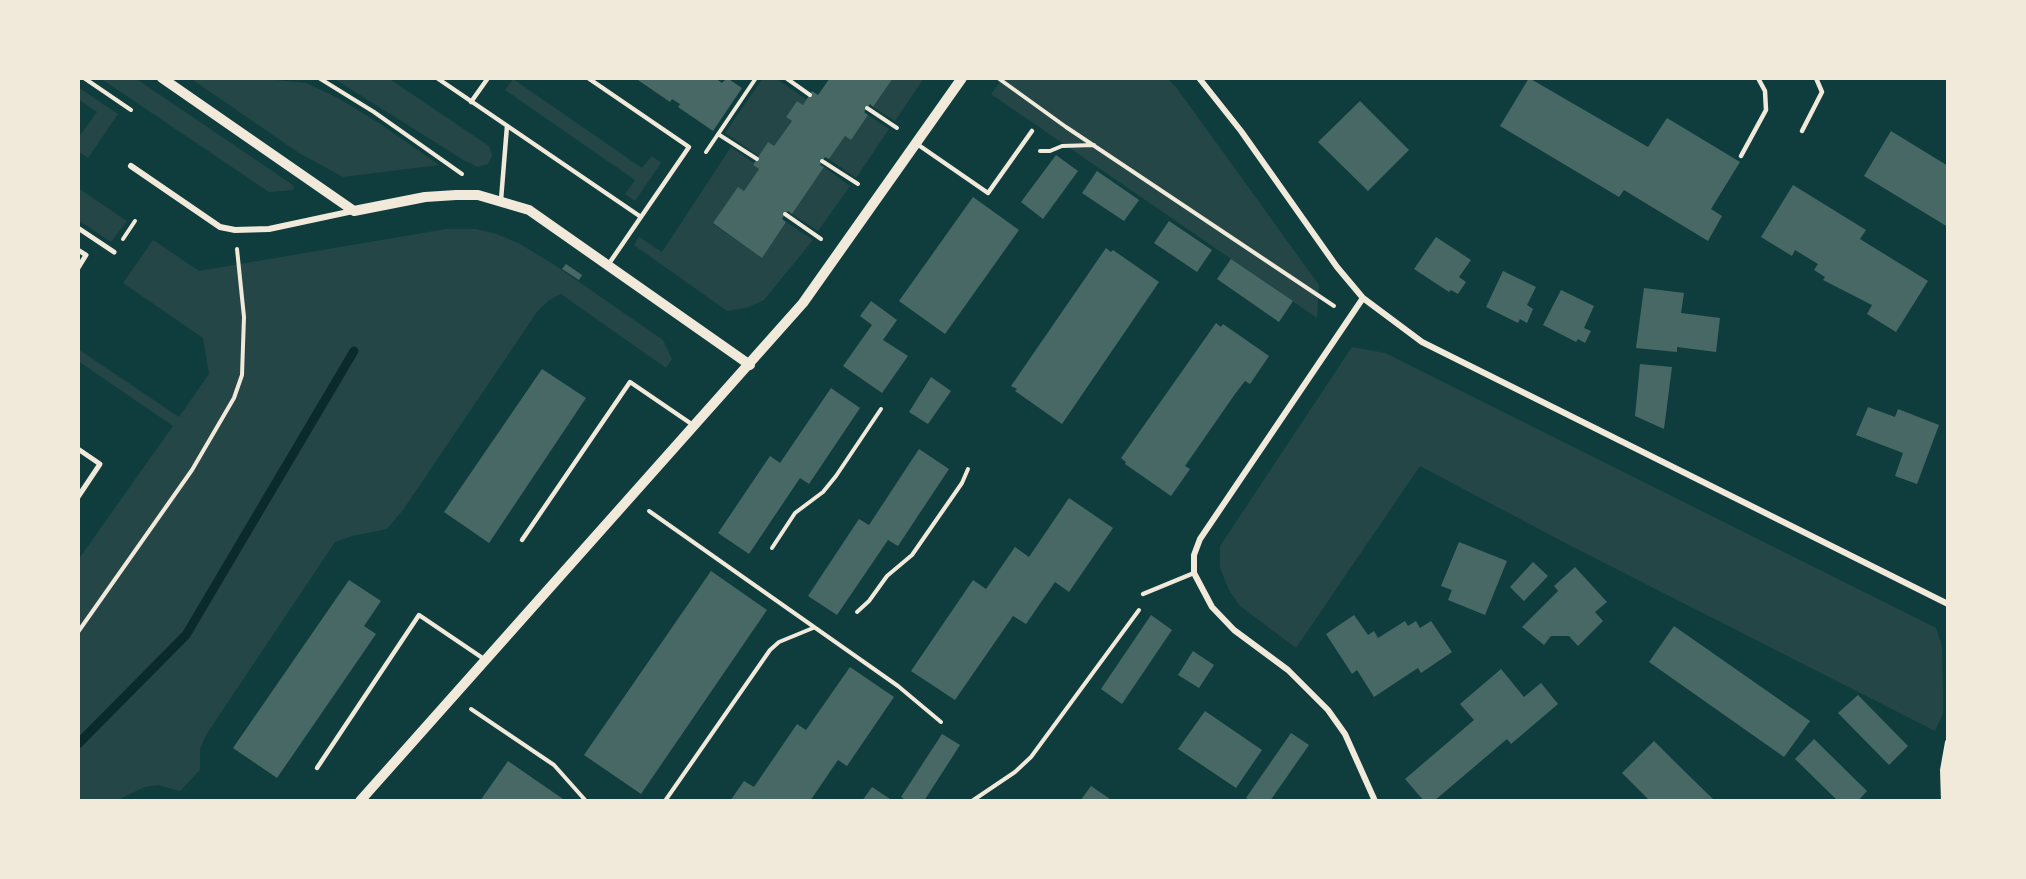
<!DOCTYPE html>
<style>
body{margin:0}
#map{position:relative;width:2026px;height:879px;overflow:hidden;background:#0f3d3e;font-family:Barlow,sans-serif}
canvas{display:block}
.frame{position:absolute;inset:0;border:80px solid #f1e9da;pointer-events:none}
</style>
<div id="map">
<canvas width="2026" height="879"></canvas>
<div class="frame"></div>
</div>
<script>
const ctx = document.querySelector('canvas').getContext('2d');
ctx.lineJoin = 'round';
function fill(path, color) {
  ctx.fillStyle = color;
  ctx.fill(path, 'evenodd');
}
function poly(rows) {
  const path = new Path2D();
  for (const r of rows) {
    path.moveTo(r[0], r[1]);
    for (let i = 2; i < r.length; i += 2) path.lineTo(r[i], r[i + 1]);
  }
  return path;
}
function trace(path, color, width, dash) {
  ctx.strokeStyle = color;
  ctx.lineWidth = width;
  ctx.lineCap = dash ? 'butt' : 'round';
  ctx.setLineDash(dash || []);
  ctx.stroke(path);
}
fill(poly([
 [100,78,135,78,290,183,294,187,293,190,269,192],
 [190,78,256,78,306,83,336,97,379,123,439,165,343,177,299,153],
 [333,78,388,78,489,146,492,156,488,164,478,167,465,161],
 [763,78,775,78,807,100,803,105,797,101,786,117,792,121,774,146,759,156,725,133],
 [893,78,924,78,895,121,873,107],
 [1003,78,1167,78,1176,87,1319,285,1317,318,991,94],
 [513,79,642,168,652,156,661,163,635,201,625,194,635,180,505,90],
 [78,87,118,114,88,158,78,151,78,138,97,112,78,99],
 [868,115,889,129,856,178,829,159,845,136,851,139],
 [731,147,754,163,753,165,759,169,744,191,738,188,713,224,762,257,786,222,813,240,764,300,746,308,727,311,634,245,639,237,662,252],
 [824,167,850,186,818,231,792,214],
 [78,188,127,221,111,242,78,220],
 [446,229,476,229,497,234,520,244,556,266,663,340,672,359,666,368,561,294,549,300,537,312,403,510,387,529,352,536,335,542,206,735,200,749,200,770,180,791,158,785,145,787,115,801,78,801,78,560,173,426,78,361,78,349,179,417,209,374,203,338,123,283,153,240,199,271],
 [1352,347,1385,353,1936,628,1942,646,1943,691,1943,714,1935,731,1571,546,1420,466,1296,648,1240,606,1229,590,1220,568,1220,546]
]), '#244646');
trace(poly([
 [78,744,186,635,354,351]
]), '#0a2a2b', 9);
fill(poly([
 [635,78,715,78,722,83,727,78,742,88,713,131,678,107,680,104,672,99,670,102],
 [830,78,893,78,873,107,870,104,864,112,868,115,851,140,845,136,829,159,825,157,820,165,824,167,792,214,788,211,785,214,782,219,786,222,762,258,713,223,738,187,744,191,759,169,753,165,768,142,774,146,792,121,786,117,797,101,803,105,812,91,818,95],
 [1529,78,1648,147,1667,118,1740,162,1711,209,1722,216,1708,241,1624,190,1619,197,1500,126],
 [1360,101,1409,150,1368,191,1318,142],
 [1891,131,1948,166,1948,227,1864,176],
 [1056,155,1078,171,1043,219,1021,202],
 [1097,171,1139,200,1124,221,1082,193],
 [1793,185,1866,230,1860,239,1928,281,1896,332,1867,314,1872,305,1823,280,1825,277,1814,270,1818,264,1795,250,1792,256,1761,237],
 [973,197,1019,230,945,334,899,301],
 [1169,221,1212,250,1197,272,1154,243],
 [1436,237,1471,260,1459,277,1466,282,1458,294,1451,290,1449,292,1414,269],
 [1106,248,1111,252,1113,250,1159,282,1062,424,1015,391,1017,389,1011,386],
 [1231,259,1293,301,1279,322,1217,279],
 [566,264,582,275,579,280,562,269],
 [1503,271,1536,287,1527,305,1533,309,1527,323,1520,319,1518,323,1486,307],
 [1644,288,1684,293,1681,313,1720,318,1716,352,1677,347,1677,352,1636,348],
 [1561,290,1594,306,1584,328,1591,331,1585,343,1578,339,1576,342,1543,325],
 [871,301,897,320,883,340,908,356,882,393,843,366,872,325,860,316],
 [1216,323,1221,327,1223,324,1269,356,1250,384,1245,381,1235,394,1185,466,1190,469,1171,496,1125,464,1126,462,1121,458],
 [1640,364,1672,367,1664,429,1635,416],
 [542,369,586,398,489,543,444,512],
 [931,377,951,391,928,424,909,412],
 [831,388,860,408,809,484,800,478,749,554,718,533,770,456,780,463],
 [1868,407,1895,417,1898,409,1939,425,1917,484,1895,476,1903,453,1856,435],
 [919,449,949,469,898,546,888,540,837,615,808,596,859,519,869,525],
 [1069,498,1113,528,1069,592,1055,582,1026,624,1013,616,955,700,911,671,973,580,986,589,1015,547,1029,557],
 [1459,542,1507,561,1485,615,1448,600,1452,590,1441,586],
 [1533,562,1548,576,1524,601,1510,587],
 [1575,567,1607,602,1595,612,1603,621,1578,646,1569,636,1551,636,1544,645,1522,627,1558,591,1554,586],
 [711,571,767,610,641,794,584,755],
 [349,580,381,601,364,626,376,634,277,778,233,748],
 [1151,615,1172,630,1122,704,1101,689],
 [1354,615,1368,635,1374,631,1378,638,1405,621,1408,626,1416,621,1420,628,1431,621,1452,652,1421,673,1418,668,1374,697,1357,670,1352,674,1326,634],
 [1674,626,1810,721,1784,757,1649,662],
 [1193,651,1214,665,1199,688,1178,675],
 [850,667,894,697,847,766,838,760,810,801,730,801,744,781,754,787,797,724,806,730],
 [1501,669,1524,697,1541,683,1558,704,1511,744,1507,739,1434,801,1424,801,1405,779,1474,720,1460,704],
 [1858,695,1908,746,1889,765,1838,713],
 [1205,711,1262,750,1236,788,1178,749],
 [1291,733,1309,745,1270,801,1251,801,1246,798],
 [942,734,960,745,924,801,907,801,901,797],
 [1814,739,1867,791,1858,801,1838,801,1795,759],
 [1654,741,1673,760,1715,801,1650,801,1622,773],
 [508,761,563,799,561,801,480,801],
 [1091,786,1113,801,1080,801],
 [872,787,890,799,888,801,862,801]
]), '#486865');
trace(poly([
 [84,78,131,110],
 [319,78,374,112,462,174],
 [786,78,810,95],
 [998,78,1066,127,1334,306],
 [867,108,897,128],
 [718,134,757,159],
 [1040,151,1050,151,1062,146,1094,145],
 [706,152,756,78],
 [822,161,858,184],
 [785,214,821,239],
 [123,239,135,221],
 [649,511,898,686,941,722],
 [772,548,795,513,823,492,836,476,881,409],
 [857,612,869,601,887,576,912,555,962,483,968,469],
 [78,632,192,470,234,398,242,375,244,317,237,249],
 [471,709,554,765,586,801],
 [665,801,770,650,779,642,813,628],
 [972,801,1015,772,1031,757,1139,610]
]), '#f1e9da', 4);
trace(poly([
 [437,78,641,217],
 [588,78,689,147,608,265],
 [471,102,488,78],
 [1802,131,1822,92,1816,78],
 [917,144,988,193,1032,131],
 [1741,156,1766,110,1765,91,1758,78],
 [501,200,507,126],
 [522,540,630,382,693,425],
 [1143,594,1194,573],
 [317,768,419,615,484,659]
]), '#f1e9da', 4.5);
trace(poly([
 [78,228,114,252],
 [78,250,86,255,78,268],
 [78,449,100,464,78,497]
]), '#f1e9da', 5);
trace(poly([
 [1199,78,1241,131,1337,267,1363,298,1422,342,1948,604],
 [131,166,220,227,235,230,269,229,353,211],
 [1363,298,1200,539,1194,555,1194,573,1212,607,1234,630,1288,670,1328,710,1345,734,1375,801],
 [1944,801,1943,770,1948,742]
]), '#f1e9da', 6);
trace(poly([
 [162,78,354,211,425,197,456,195,478,195,529,210,750,365],
 [360,801,803,303,962,78]
]), '#f1e9da', 10);
</script>
